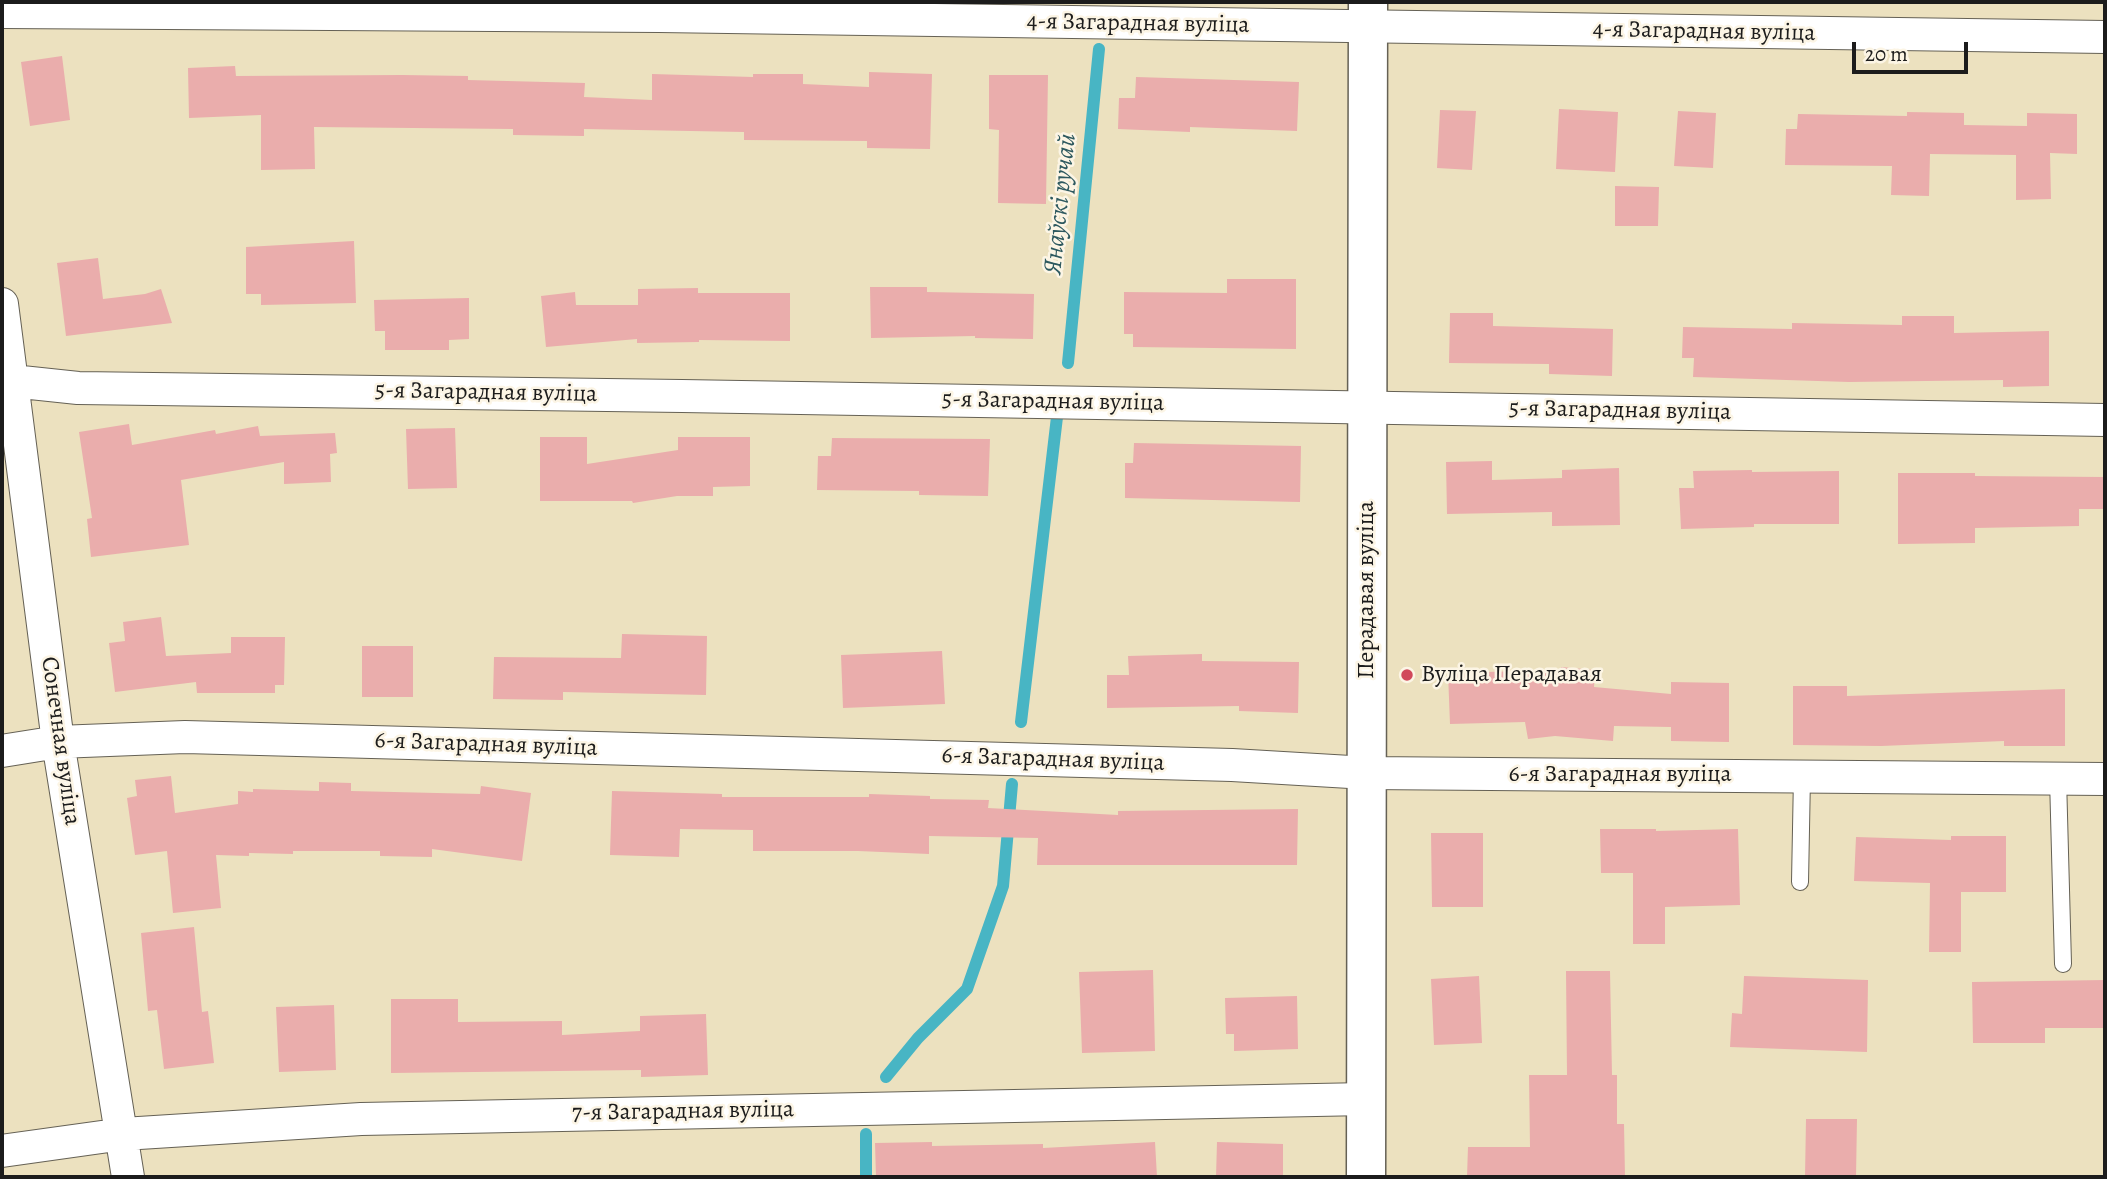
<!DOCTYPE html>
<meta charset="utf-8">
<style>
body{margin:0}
#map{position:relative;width:2107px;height:1179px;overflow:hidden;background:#ece1bf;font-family:Alegreya,serif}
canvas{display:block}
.frame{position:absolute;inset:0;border:4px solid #1c1c1c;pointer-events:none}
.scale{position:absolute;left:1852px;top:42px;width:116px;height:32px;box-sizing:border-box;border:4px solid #1c1c1c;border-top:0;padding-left:9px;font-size:21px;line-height:24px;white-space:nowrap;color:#1c1c1c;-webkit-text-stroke:5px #fcf5e5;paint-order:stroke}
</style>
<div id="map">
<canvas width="2107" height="1179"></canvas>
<div class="frame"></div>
<div class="scale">20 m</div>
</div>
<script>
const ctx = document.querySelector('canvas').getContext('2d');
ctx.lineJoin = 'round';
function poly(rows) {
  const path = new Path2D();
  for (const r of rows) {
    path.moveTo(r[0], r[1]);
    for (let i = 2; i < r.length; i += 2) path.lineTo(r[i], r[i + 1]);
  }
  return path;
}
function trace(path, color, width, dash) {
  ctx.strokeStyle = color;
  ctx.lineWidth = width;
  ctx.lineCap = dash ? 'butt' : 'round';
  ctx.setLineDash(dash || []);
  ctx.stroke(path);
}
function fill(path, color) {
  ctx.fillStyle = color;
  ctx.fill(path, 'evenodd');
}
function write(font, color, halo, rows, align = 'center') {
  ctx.font = font + ' Alegreya,serif';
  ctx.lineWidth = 5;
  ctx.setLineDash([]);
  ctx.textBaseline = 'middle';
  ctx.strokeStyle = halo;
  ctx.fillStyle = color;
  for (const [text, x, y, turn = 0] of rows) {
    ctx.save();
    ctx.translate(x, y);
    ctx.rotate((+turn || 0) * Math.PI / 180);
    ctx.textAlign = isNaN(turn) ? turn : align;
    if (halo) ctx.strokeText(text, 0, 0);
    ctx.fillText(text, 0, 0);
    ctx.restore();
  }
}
trace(poly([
 [1068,363,1099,49],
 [1021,722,1057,417],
 [886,1077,918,1038,967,989,1003,886,1012,784],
 [866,1134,866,1177]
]), '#48b5c4', 12);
fill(poly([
 [62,56,70,120,30,126,21,62],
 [235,66,236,76,402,75,468,76,468,80,585,83,584,97,652,100,652,74,753,77,753,74,803,74,803,84,869,87,869,72,932,74,930,149,867,148,867,141,744,140,744,132,584,129,584,136,513,135,513,129,314,127,315,169,261,170,261,115,189,118,188,68],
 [989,75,1048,75,1046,204,998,203,999,130,989,129],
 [1136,77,1299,82,1297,131,1190,127,1190,132,1118,129,1119,98,1135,98],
 [1559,109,1618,112,1615,172,1556,169],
 [1440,110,1476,111,1472,170,1437,168],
 [1678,111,1716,113,1713,168,1674,166],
 [1907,112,1964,113,1964,125,2027,126,2027,113,2077,114,2077,154,2050,153,2051,199,2016,200,2016,155,1930,154,1929,196,1891,195,1892,166,1785,165,1786,129,1797,129,1798,114,1907,116],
 [1615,186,1659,187,1658,226,1615,226],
 [354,241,356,303,261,305,261,294,246,294,246,247],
 [98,258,103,299,145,294,161,289,172,323,66,336,57,263],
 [1227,279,1296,279,1296,349,1133,347,1133,334,1124,334,1124,292,1227,293],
 [870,287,927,287,927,292,1034,294,1033,339,975,338,975,336,871,338],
 [698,288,698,293,790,293,790,341,699,340,699,342,637,343,637,339,546,347,541,296,575,292,576,305,638,305,638,289],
 [469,298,469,339,449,340,449,350,385,350,385,331,375,331,374,300],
 [1450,313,1493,313,1493,326,1613,329,1612,376,1549,374,1549,364,1449,363],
 [1902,316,1954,316,1954,333,2049,331,2049,386,2003,387,2003,380,1849,382,1693,377,1694,358,1682,358,1683,327,1792,329,1792,323,1902,325],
 [129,424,132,445,215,430,216,434,258,426,260,436,335,433,337,453,330,454,331,482,284,484,284,462,181,480,189,545,91,557,87,519,92,518,79,432],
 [455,428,457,488,408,489,406,429],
 [540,437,587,437,587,464,678,450,678,437,750,437,750,486,713,487,713,496,677,496,633,503,632,501,540,501],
 [832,438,990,439,988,496,919,495,919,491,817,490,818,456,831,456],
 [1134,443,1301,446,1300,502,1125,498,1125,463,1133,463],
 [1492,461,1492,480,1562,478,1562,470,1619,468,1620,525,1552,526,1552,512,1447,514,1446,462],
 [1752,470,1752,472,1839,471,1839,524,1754,524,1754,527,1681,529,1679,488,1694,488,1693,471],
 [1898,473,1975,473,1975,476,2105,477,2105,509,2079,509,2079,526,1975,528,1975,543,1898,544],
 [161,617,166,656,231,653,231,637,285,637,284,685,275,685,275,693,197,693,196,682,115,692,109,643,125,641,123,622],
 [622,634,707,636,706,695,563,692,563,700,493,699,494,657,621,658],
 [362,646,413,646,413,697,362,697],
 [942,651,945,704,843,708,841,655],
 [1202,654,1202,661,1299,662,1298,713,1239,711,1239,706,1107,708,1107,675,1129,675,1128,656],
 [1561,667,1595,670,1594,687,1671,694,1671,682,1729,683,1729,742,1671,741,1671,727,1614,726,1613,741,1555,736,1528,739,1525,722,1450,724,1448,673,1561,670],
 [1793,686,1847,686,1847,696,2065,689,2065,746,2004,746,2004,741,1881,746,1793,745],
 [171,776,175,813,238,804,238,791,253,792,253,789,319,791,319,782,351,783,351,791,480,794,481,786,531,793,522,861,432,849,432,857,380,856,380,851,293,851,293,854,249,853,249,856,216,855,221,908,173,913,167,851,135,855,127,798,137,796,135,780],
 [612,791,722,794,722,797,869,797,869,794,930,796,930,799,989,800,988,808,1118,815,1118,811,1298,809,1297,865,1037,865,1038,838,929,836,929,854,858,851,753,851,753,830,680,829,679,857,610,855],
 [1600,829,1656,829,1656,831,1738,829,1740,905,1665,907,1665,944,1633,944,1633,873,1601,873],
 [1431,833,1483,833,1483,907,1432,907],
 [1951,836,2006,836,2006,892,1961,892,1961,952,1929,952,1930,883,1854,881,1856,837,1951,840],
 [194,927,202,1012,208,1011,214,1063,164,1069,157,1010,148,1011,141,933],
 [1153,970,1155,1051,1082,1053,1079,972],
 [1566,971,1610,971,1612,1075,1617,1075,1617,1124,1624,1124,1625,1177,1467,1177,1468,1147,1530,1147,1529,1075,1567,1075],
 [1479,976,1482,1043,1434,1045,1431,979],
 [1744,976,1868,980,1867,1052,1730,1047,1732,1013,1742,1014],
 [2105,980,2105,1028,2045,1028,2045,1043,1973,1043,1972,982],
 [1297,996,1298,1049,1234,1051,1234,1034,1226,1034,1225,998],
 [391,999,458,999,458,1022,562,1021,562,1035,640,1031,640,1016,706,1014,708,1075,641,1077,641,1070,391,1073],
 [334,1005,336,1070,279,1072,276,1007],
 [1806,1119,1857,1119,1856,1177,1805,1177],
 [932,1142,932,1146,1043,1144,1043,1148,1155,1142,1157,1177,876,1177,875,1143],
 [1217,1142,1283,1144,1283,1177,1216,1177]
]), '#eaadac');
const lane = poly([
 [2058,778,2063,964],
 [1800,882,1802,776]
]);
const street = poly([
 [2,12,659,16,2105,37],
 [2,304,58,742,128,1177],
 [2,382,12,381,78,388,682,396,2105,420],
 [2,751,58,742,185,737,1232,765,1367,773,2105,779],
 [2,1151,123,1134,361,1119,1366,1099]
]);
const secondary = poly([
 [1366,1177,1368,2]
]);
trace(lane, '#656155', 18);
trace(street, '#656155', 34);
trace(secondary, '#656155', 41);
trace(lane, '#fff', 16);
trace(street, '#fff', 32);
trace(secondary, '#fff', 38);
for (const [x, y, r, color] of [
 [1407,675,7,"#d1495b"]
]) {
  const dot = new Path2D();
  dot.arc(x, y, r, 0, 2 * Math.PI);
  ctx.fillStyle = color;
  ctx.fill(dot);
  trace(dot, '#fcf5e5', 2.5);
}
write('24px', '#1c1c1c', '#fcf5e5', [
 ["4-я Загарадная вуліца",1138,24,1],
 ["4-я Загарадная вуліца",1704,32,1],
 ["5-я Загарадная вуліца",486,393,1],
 ["5-я Загарадная вуліца",1053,402,1],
 ["5-я Загарадная вуліца",1620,411,1],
 ["Перадавая вуліца",1367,590,-90],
 ["Сонечная вуліца",60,741,82],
 ["6-я Загарадная вуліца",486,745,2],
 ["6-я Загарадная вуліца",1053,760,2],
 ["6-я Загарадная вуліца",1620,775],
 ["7-я Загарадная вуліца",683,1112,-1]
]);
write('24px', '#1c1c1c', '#fcf5e5', [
 ["Вуліца Перадавая",1421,675]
], 'left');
write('italic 26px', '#2e595f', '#fcf5e5', [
 ["Янаўскі ручай",1061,204,-84]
]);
</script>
